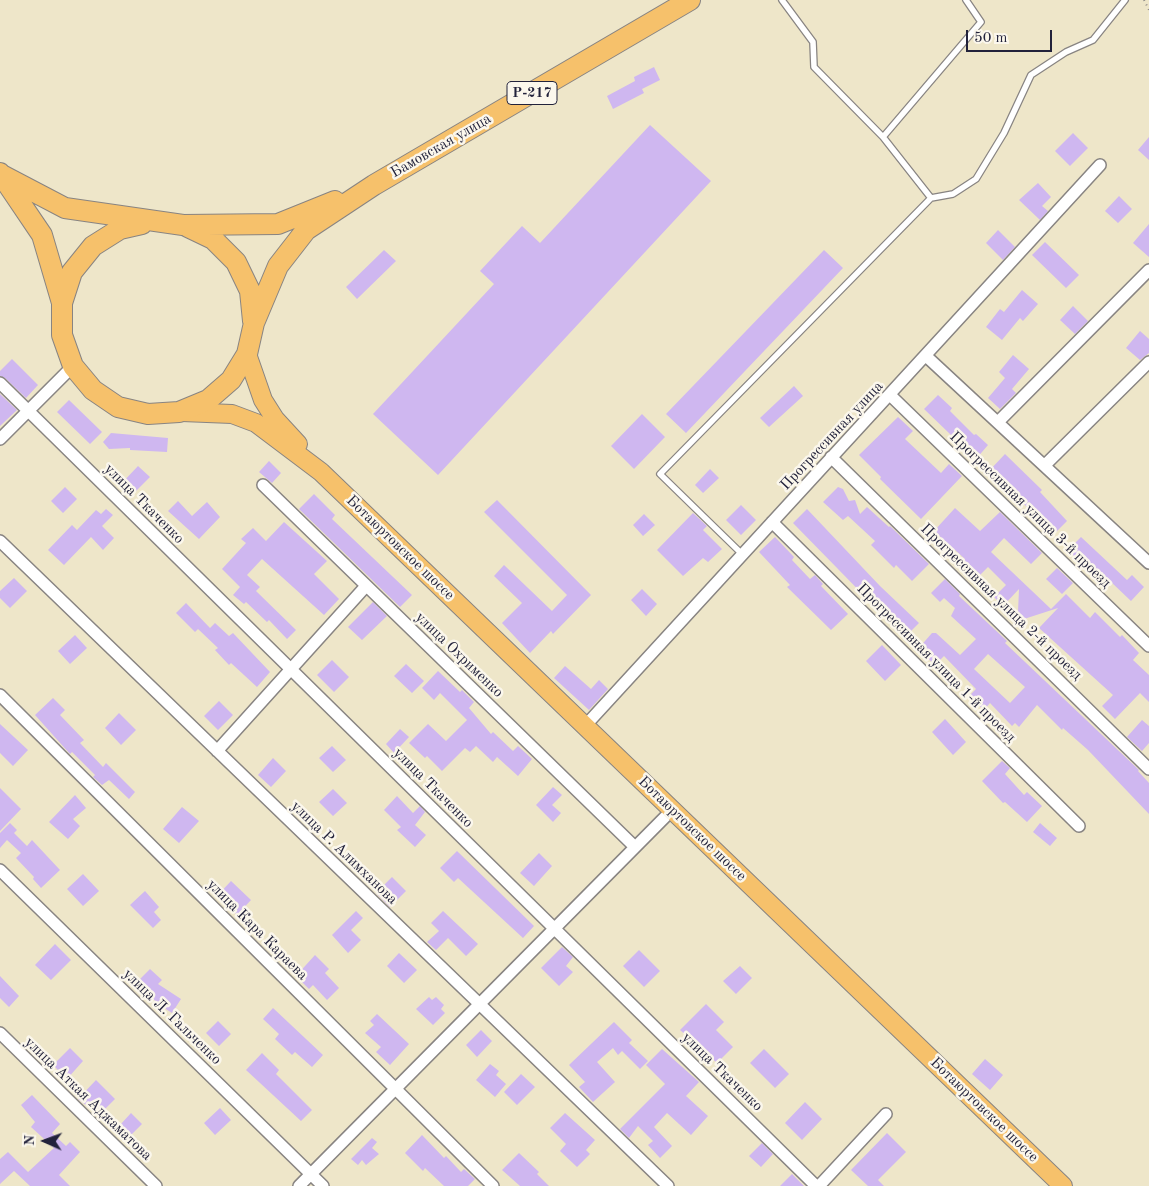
<!DOCTYPE html>
<meta charset="utf-8">
<style>
body{margin:0}
#map{position:relative;width:1149px;height:1186px;overflow:hidden;background:#eee6c9;font-family:"Old Standard TT",serif}
canvas{display:block}
.north{position:absolute;left:20px;top:1116px;width:50px;height:50px;-webkit-text-stroke:4px #fbf7ec;paint-order:stroke;rotate:272deg;font-size:14px;font-weight:700;line-height:20px;text-align:center;color:#22223b}
.north::after{content:'';display:block;margin:auto;width:18px;height:22px;background:#22223b;clip-path:polygon(50% 0,100% 100%,50% 72%,0 100%)}
.scale{position:absolute;left:966px;top:30px;width:86px;height:22px;box-sizing:border-box;border:2px solid #22223b;border-top:0;padding-left:6px;font-size:15px;line-height:18px;white-space:nowrap;color:#22223b;-webkit-text-stroke:4px #fbf7ec;paint-order:stroke}
</style>
<div id="map">
<canvas width="1149" height="1186"></canvas>
<div class="north">N</div>
<div class="scale">50 m</div>
</div>
<script>
const ctx = document.querySelector('canvas').getContext('2d');
ctx.lineJoin = 'round';
function fill(path, color) {
  ctx.fillStyle = color;
  ctx.fill(path, 'evenodd');
}
function poly(rows) {
  const path = new Path2D();
  for (const r of rows) {
    path.moveTo(r[0], r[1]);
    for (let i = 2; i < r.length; i += 2) path.lineTo(r[i], r[i + 1]);
  }
  return path;
}
function trace(path, color, width, dash) {
  ctx.strokeStyle = color;
  ctx.lineWidth = width;
  ctx.lineCap = dash ? 'butt' : 'round';
  ctx.setLineDash(dash || []);
  ctx.stroke(path);
}
function write(font, color, halo, rows, align = 'center') {
  ctx.font = font + ' "Old Standard TT",serif';
  ctx.lineWidth = 5;
  ctx.setLineDash([]);
  ctx.textBaseline = 'middle';
  ctx.strokeStyle = halo;
  ctx.fillStyle = color;
  for (const [text, x, y, turn = 0] of rows) {
    ctx.save();
    ctx.translate(x, y);
    ctx.rotate((+turn || 0) * Math.PI / 180);
    ctx.textAlign = isNaN(turn) ? turn : align;
    if (halo) ctx.strokeText(text, 0, 0);
    ctx.fillText(text, 0, 0);
    ctx.restore();
  }
}
fill(poly([
 [654,67,660,80,642,89,644,93,613,109,607,96,635,81,634,77],
 [650,125,711,181,438,475,373,414,494,284,480,271,522,226,540,243],
 [1073,133,1088,148,1070,166,1055,151],
 [1149,137,1149,160,1138,150],
 [1038,183,1051,197,1042,206,1048,211,1040,220,1019,200],
 [1119,196,1132,209,1118,223,1105,211],
 [1149,224,1149,257,1133,243],
 [998,230,1015,247,1003,260,986,243],
 [1045,242,1079,275,1066,288,1032,255],
 [384,250,396,261,357,299,346,287],
 [824,250,843,268,686,433,666,414],
 [1022,290,1038,304,1023,321,1020,318,1002,340,986,327,1000,309,1004,312],
 [1073,306,1088,321,1075,334,1060,320],
 [1140,331,1149,339,1149,353,1140,360,1126,348],
 [1013,355,1029,369,1012,389,1016,393,1000,409,988,398,1005,378,999,372],
 [12,359,38,385,26,398,5,378,0,376,0,371],
 [794,386,803,396,769,427,760,418],
 [0,394,17,410,0,426],
 [938,395,952,408,950,411,974,435,976,434,988,445,976,459,924,409],
 [69,400,102,432,90,444,57,412],
 [642,414,665,437,634,469,611,446],
 [898,417,913,431,905,439,941,473,949,464,962,476,921,519,880,479,881,477,859,455],
 [111,433,168,438,167,452,130,450,130,448,109,449,103,442],
 [1005,454,1042,490,1040,492,1067,521,1053,535,1026,506,988,472],
 [269,461,281,473,272,483,259,472],
 [138,466,150,477,131,496,120,485],
 [710,469,719,478,703,493,695,485],
 [65,487,77,499,63,513,51,501],
 [838,487,843,489,849,501,855,500,860,514,867,507,889,527,890,526,929,564,912,581,896,565,894,568,871,545,875,541,848,516,843,520,823,502],
 [314,494,335,515,332,519,412,595,400,607,299,509],
 [497,500,591,595,553,634,551,631,530,653,502,623,522,603,494,576,504,565,552,611,567,595,484,512],
 [178,501,192,516,207,502,220,517,199,539,168,511],
 [741,505,756,520,741,535,726,520],
 [955,508,980,531,1000,512,1042,553,1031,564,1004,538,991,552,1051,609,1066,594,1090,618,1095,612,1120,637,1122,635,1139,653,1133,660,1149,675,1149,702,1140,693,1115,719,1102,706,1113,695,1039,628,1058,608,1024,619,1018,612,1019,589,1003,606,994,597,1006,585,988,567,975,580,960,565,965,559,934,531],
 [106,509,113,515,102,526,114,538,103,550,91,537,64,565,48,550,72,525,77,530,96,510,101,514],
 [807,509,880,586,919,623,907,635,884,612,882,614,793,523],
 [693,513,707,526,703,530,722,549,708,562,703,558,683,576,657,550],
 [644,514,655,525,643,536,633,525],
 [284,522,327,561,314,574,339,599,324,615,262,559,247,575,260,587,256,591,296,630,287,639,269,620,267,622,246,602,244,604,233,595,240,587,222,569,246,543,241,539,253,528,266,541],
 [775,537,794,557,792,560,810,579,815,575,823,584,821,586,848,614,831,630,787,587,790,585,759,552],
 [1081,537,1127,580,1132,575,1144,587,1131,601,1110,581,1107,584,1088,566,1085,569,1068,550],
 [1057,568,1073,583,1062,594,1046,579],
 [14,578,27,591,10,608,0,598,0,591],
 [945,579,960,594,959,596,1007,641,1005,643,1139,770,1138,771,1149,783,1149,814,1088,750,1063,728,1062,730,1037,705,1019,727,1015,723,1012,726,990,703,984,710,969,696,976,689,944,656,935,665,918,649,932,633,936,633,960,655,976,639,951,616,955,608,944,598,940,602,931,593],
 [988,654,1025,687,1010,703,974,669],
 [642,589,657,604,646,616,631,600],
 [373,602,387,616,362,640,348,627],
 [186,603,210,628,215,623,229,636,233,633,270,672,257,687,231,663,229,665,215,650,218,648,198,629,195,632,176,613],
 [75,635,87,648,70,664,58,651],
 [882,645,901,665,885,681,866,661],
 [332,660,349,677,334,692,317,675],
 [406,664,424,681,412,693,394,676],
 [565,666,591,689,599,680,608,689,589,710,554,678],
 [438,671,460,692,462,690,474,702,469,708,491,734,493,732,513,751,518,746,532,759,518,776,497,757,493,762,476,746,470,752,465,748,442,771,427,756,425,758,409,743,428,724,446,741,467,720,440,693,434,700,422,688],
 [53,698,65,710,60,715,84,740,80,743,103,767,106,763,135,792,129,799,109,780,102,785,93,777,95,775,72,752,70,754,35,715],
 [219,701,233,715,218,730,204,716],
 [119,713,136,730,121,745,105,728],
 [945,719,966,742,953,755,932,732],
 [1142,720,1149,726,1149,743,1142,751,1127,737],
 [0,724,28,750,13,766,0,753],
 [400,729,409,737,394,753,386,744],
 [332,746,346,760,333,772,319,758],
 [273,758,286,771,271,787,258,775],
 [1002,761,1010,768,1005,774,1024,795,1027,792,1042,806,1027,822,1005,802,1003,803,982,781],
 [553,787,562,795,552,805,561,813,553,822,536,805],
 [0,788,21,809,0,831],
 [333,789,347,803,333,816,319,802],
 [75,795,86,808,73,819,80,826,68,839,49,822],
 [397,796,413,813,420,806,425,812,415,825,426,835,415,847,397,830,401,827,384,810],
 [182,807,199,821,179,843,163,829],
 [10,823,17,830,14,833,27,846,32,840,60,870,41,888,33,879,34,877,16,858,21,853,7,840,0,848,0,833],
 [1040,823,1057,838,1050,846,1033,832],
 [457,851,534,926,523,938,458,878,454,882,440,868],
 [539,853,552,866,534,886,520,873],
 [83,874,99,891,83,906,67,889],
 [392,877,406,891,390,907,376,893],
 [231,881,251,900,237,915,217,896],
 [145,891,159,907,154,912,161,920,153,928,130,905],
 [356,911,363,918,351,930,361,940,348,953,332,935],
 [443,911,478,944,466,956,448,938,436,950,427,942,439,931,431,923],
 [55,944,71,960,51,980,35,965],
 [562,947,573,957,566,966,573,972,559,986,541,968],
 [639,950,660,971,644,987,623,966],
 [399,953,417,970,404,983,387,966],
 [315,955,329,969,325,973,339,988,327,1000,313,985,309,989,296,976],
 [740,966,752,978,736,994,723,981],
 [150,969,162,980,158,984,181,999,172,1013,158,1004,137,982],
 [0,976,19,996,9,1007,0,998],
 [429,997,432,1000,436,997,444,1005,441,1009,445,1013,433,1025,416,1009],
 [706,1004,724,1022,716,1030,733,1047,717,1063,680,1030],
 [273,1008,323,1055,312,1067,295,1052,292,1055,275,1039,279,1034,263,1019],
 [377,1014,409,1044,390,1065,376,1052,381,1047,365,1033,374,1025,370,1021],
 [218,1021,231,1034,219,1046,206,1033],
 [614,1022,632,1040,629,1043,648,1061,640,1069,622,1051,618,1055,613,1048,597,1062,615,1082,593,1102,579,1087,585,1082,569,1065],
 [481,1030,492,1041,477,1057,466,1045],
 [70,1048,83,1061,67,1079,53,1065],
 [662,1049,699,1082,686,1096,708,1116,691,1135,667,1113,654,1127,672,1146,660,1158,648,1145,653,1141,638,1126,629,1138,620,1129,665,1084,646,1065],
 [764,1049,789,1074,775,1088,750,1063],
 [262,1053,279,1070,276,1074,312,1110,301,1121,246,1070],
 [985,1059,1003,1075,990,1090,972,1074],
 [490,1064,499,1071,496,1075,506,1084,495,1097,476,1080],
 [521,1074,535,1087,517,1105,504,1092],
 [96,1080,115,1099,99,1115,78,1099],
 [32,1095,60,1124,52,1133,66,1146,70,1142,80,1152,59,1175,70,1186,30,1186,14,1171,0,1184,0,1159,8,1152,28,1172,54,1148,31,1127,35,1122,21,1105],
 [805,1102,822,1119,802,1140,785,1123],
 [220,1108,231,1120,215,1135,204,1123],
 [131,1113,142,1124,131,1135,120,1125],
 [565,1113,595,1140,586,1150,590,1154,577,1167,560,1151,566,1144,550,1128],
 [887,1133,906,1152,878,1180,884,1186,868,1186,851,1170],
 [422,1135,444,1158,446,1156,461,1172,464,1169,475,1179,468,1186,444,1186,425,1168,423,1171,405,1153],
 [372,1138,377,1142,372,1148,379,1154,366,1165,362,1160,358,1165,351,1159],
 [762,1143,773,1154,761,1167,749,1156],
 [519,1153,539,1172,537,1174,549,1186,520,1186,502,1170],
 [792,1174,804,1186,780,1186]
]), '#cfb7f0');
const lane = poly([
 [782,0,813,42,814,67,883,137],
 [931,198,953,194,976,179,1004,133,1031,75,1066,52,1093,40,1125,0],
 [742,554,660,474,931,198,883,137,981,22,966,0]
]);
const street = poly([
 [926,356,1149,563],
 [0,383,816,1186],
 [890,395,1149,646],
 [999,421,1149,270],
 [0,439,73,366],
 [831,457,1149,769],
 [1045,465,1149,362],
 [263,485,635,847],
 [772,522,1079,826],
 [0,541,668,1186],
 [0,695,493,1186],
 [585,726,1100,165],
 [217,751,366,586],
 [0,870,323,1186],
 [0,1033,156,1186],
 [299,1186,672,810],
 [819,1186,886,1114]
]);
const primary = poly([
 [247,354,263,400,275,419,298,444],
 [182,412,232,414,256,423,321,472,1063,1186]
]);
const highway = poly([
 [0,173,42,235,62,303,62,335,73,366,93,390,118,407,148,414,179,412,208,400,231,380,247,354,254,323,278,266,306,230,374,185,690,0],
 [2,175,65,208,183,225,278,224,335,201],
 [188,227,213,239,236,262,250,291,253,321],
 [62,303,72,272,93,246,120,229,142,224]
]);
trace(lane, '#888482', 8);
trace(street, '#888482', 14);
trace(primary, '#888482', 20);
trace(highway, '#888482', 22);
trace(poly([
 [1144,0,1149,10]
]), '#888482', 2, [1, 4]);
trace(lane, '#fff', 5.5);
trace(street, '#fff', 11);
trace(primary, '#f6c16b', 18);
trace(highway, '#f6c16b', 20);
for (const [x, y, w] of [
 [532,93,50]
]) {
  const box = new Path2D();
  box.roundRect(x - w / 2, y - 11.5, w, 23, 4);
  ctx.fillStyle = '#fbf7ec';
  ctx.fill(box);
  trace(box, '#22223b', 1);
}
write('bold 14px', '#22223b', null, [
 ["Р-217",532,93]
]);
write('15px', '#22223b', '#fbf7ec', [
 ["Бамовская улица",441,146,-30],
 ["Прогрессивная улица",832,436,-47],
 ["улица Ткаченко",144,504,45],
 ["Прогрессивная улица 3-й проезд",1030,510,44],
 ["Ботаюртовское шоссе",400,548,44],
 ["Прогрессивная улица 2-й проезд",1001,602,44],
 ["улица Охрименко",459,655,44],
 ["Прогрессивная улица 1-й проезд",936,663,45],
 ["улица Ткаченко",433,788,45],
 ["Ботаюртовское шоссе",692,829,44],
 ["улица Р. Алимханова",344,853,44],
 ["улица Кара Караева",257,930,45],
 ["улица Л. Гальченко",172,1017,44],
 ["улица Ткаченко",722,1072,44],
 ["улица Аткая Аджаматова",88,1099,44],
 ["Ботаюртовское шоссе",984,1110,44]
]);
</script>
